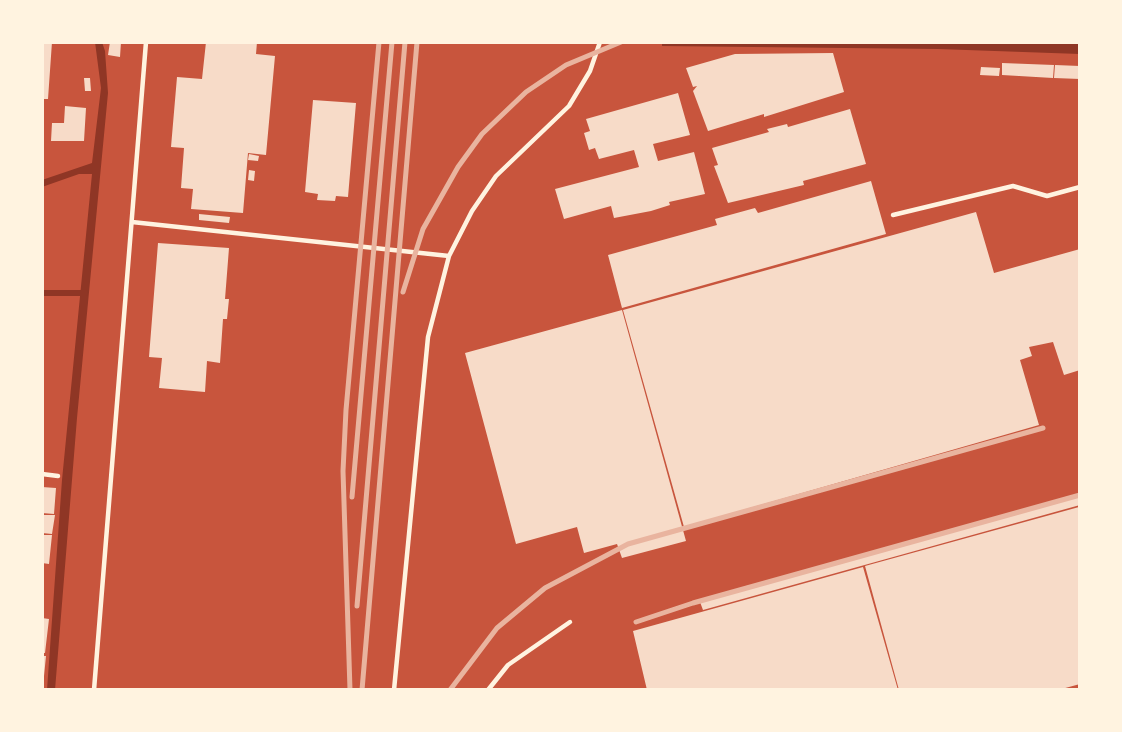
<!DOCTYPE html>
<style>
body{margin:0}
#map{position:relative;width:1122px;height:732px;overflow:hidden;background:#c8553d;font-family:"Roboto Condensed",sans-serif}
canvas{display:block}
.frame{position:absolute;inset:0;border:44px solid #fff3e0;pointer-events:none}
</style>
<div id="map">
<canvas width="1122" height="732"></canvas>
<div class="frame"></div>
</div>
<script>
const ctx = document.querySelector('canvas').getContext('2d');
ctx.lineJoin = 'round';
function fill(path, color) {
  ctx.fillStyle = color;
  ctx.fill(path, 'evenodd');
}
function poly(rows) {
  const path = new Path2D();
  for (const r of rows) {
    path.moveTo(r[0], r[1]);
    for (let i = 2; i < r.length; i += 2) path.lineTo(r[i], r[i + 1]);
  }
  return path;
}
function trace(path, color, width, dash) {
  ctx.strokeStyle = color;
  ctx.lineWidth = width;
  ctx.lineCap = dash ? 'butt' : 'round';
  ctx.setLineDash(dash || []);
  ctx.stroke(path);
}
fill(poly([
 [95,42,102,42,105,51,108,93,77,418,55,690,47,690,62,480,92,174,79,174,42,187,42,180,92,163,101,88],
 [662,42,1080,42,1080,54,938,49,662,46]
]), '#8f3625');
trace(poly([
 [42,293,85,293]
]), '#8f3625', 6);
fill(poly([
 [42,42,52,42,48,99,42,99],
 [110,42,121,42,120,57,108,55],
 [206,42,257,42,256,54,275,56,266,155,248,153,243,213,191,209,193,189,181,188,184,148,171,147,177,77,202,79],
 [833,53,844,92,764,117,764,114,708,131,693,91,697,86,693,87,686,68,735,54],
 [1002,63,1054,65,1053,78,1002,75],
 [1055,65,1080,66,1080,79,1054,78],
 [981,67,1000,68,999,76,980,75],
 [84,78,90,78,91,91,85,91],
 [678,93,690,135,653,144,658,161,694,152,705,194,669,202,670,205,651,211,614,218,611,206,564,219,555,189,639,167,634,150,599,159,595,148,589,150,584,133,590,131,586,119],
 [313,100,356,103,348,197,336,196,335,201,317,200,318,194,305,192],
 [65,106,86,108,84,141,51,141,52,123,64,123],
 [850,109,866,164,803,181,804,185,728,203,714,166,718,165,712,148,769,132,767,129,787,124,788,127],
 [249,154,259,156,258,161,248,160],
 [249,170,255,171,254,181,248,180],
 [871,181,886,234,622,308,608,255,717,225,715,219,755,208,758,213],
 [976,212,994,273,1080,249,1080,370,1064,375,1053,342,1029,347,1032,356,1020,360,1039,425,684,527,623,310],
 [199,214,230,217,229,223,199,220],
 [158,243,229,248,225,299,229,299,227,319,223,319,220,363,207,361,205,392,159,388,162,358,149,357],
 [622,310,686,541,622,558,617,544,584,553,577,527,516,544,465,353],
 [42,487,56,488,54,514,42,513],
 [1080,496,1080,505,703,610,700,602],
 [1079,507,1080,684,1058,690,899,690,865,566],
 [42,515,55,515,52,534,42,533],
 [42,535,52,535,49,564,42,563],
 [863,567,898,690,647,690,633,631],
 [42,618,49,619,45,653,42,653],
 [42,656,46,656,44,676,42,676]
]), '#f7dbc8');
trace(poly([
 [893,215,1013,186,1047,196,1080,187],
 [132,222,449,256],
 [42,474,58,476],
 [94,690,146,42],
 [394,690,428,337,449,256,472,211,496,176,569,106,590,71,600,42],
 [488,690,508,665,570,622]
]), '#fff3e0', 4.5);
trace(poly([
 [403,292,423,229,458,167,482,134,526,92,566,65,621,42],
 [352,497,392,42],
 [357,606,405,42],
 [636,622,693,603,1080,495],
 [350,690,343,471,346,410,379,42],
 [362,690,417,42],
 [450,690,497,628,545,588,628,544,1043,428]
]), '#e9b49f', 5);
</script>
